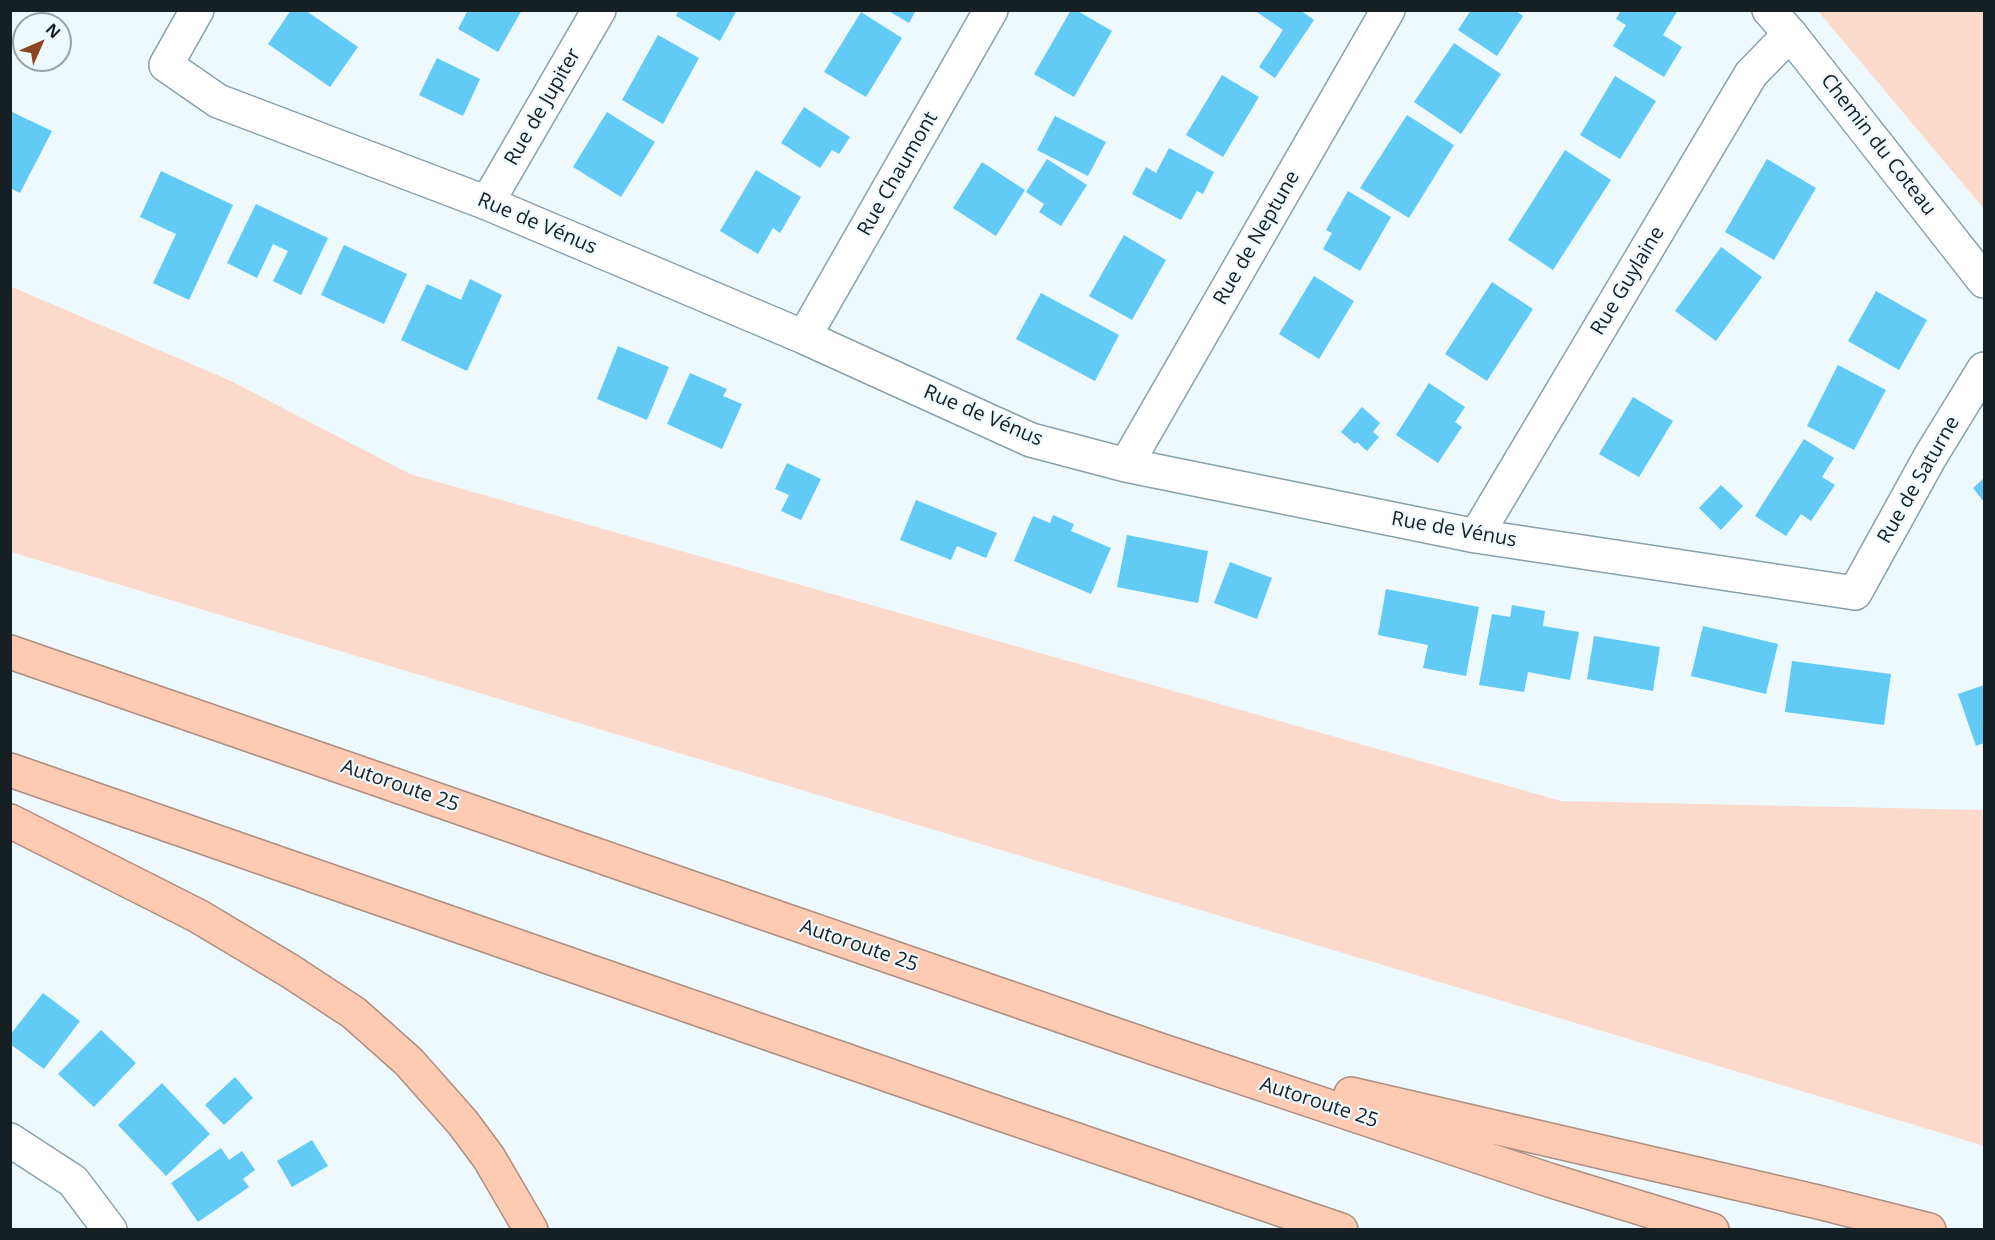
<!DOCTYPE html>
<meta charset="utf-8">
<style>
body{margin:0}
#map{position:relative;width:1995px;height:1240px;overflow:hidden;background:#eef9fe;font-family:"Open Sans",sans-serif}
canvas{display:block}
.frame{position:absolute;inset:0;border:12px solid #162024;pointer-events:none}
.north{position:absolute;left:12px;top:12px;width:60px;height:60px;box-sizing:border-box;background:#eef9fe;border:2px solid #98a2a7;border-radius:50%;rotate:45deg;font-size:16px;font-weight:700;line-height:24px;text-align:center;color:#162024}
.north::after{content:'';display:block;margin:auto;width:21px;height:27px;background:#8d4622;clip-path:polygon(50% 0,100% 100%,50% 72%,0 100%)}
</style>
<div id="map">
<canvas width="1995" height="1240"></canvas>
<div class="frame"></div>
<div class="north">N</div>
</div>
<script>
const ctx = document.querySelector('canvas').getContext('2d');
ctx.lineJoin = 'round';
function fill(path, color) {
  ctx.fillStyle = color;
  ctx.fill(path, 'evenodd');
}
function poly(rows) {
  const path = new Path2D();
  for (const r of rows) {
    path.moveTo(r[0], r[1]);
    for (let i = 2; i < r.length; i += 2) path.lineTo(r[i], r[i + 1]);
  }
  return path;
}
function trace(path, color, width, dash) {
  ctx.strokeStyle = color;
  ctx.lineWidth = width;
  ctx.lineCap = dash ? 'butt' : 'round';
  ctx.setLineDash(dash || []);
  ctx.stroke(path);
}
function write(font, color, halo, rows, align = 'center') {
  ctx.font = font + ' "Open Sans",sans-serif';
  ctx.lineWidth = 4.5;
  ctx.setLineDash([]);
  ctx.textBaseline = 'middle';
  ctx.strokeStyle = halo;
  ctx.fillStyle = color;
  for (const [text, x, y, turn = 0] of rows) {
    ctx.save();
    ctx.translate(x, y);
    ctx.rotate((+turn || 0) * Math.PI / 180);
    ctx.textAlign = isNaN(turn) ? turn : align;
    if (halo) ctx.strokeText(text, 0, 0);
    ctx.fillText(text, 0, 0);
    ctx.restore();
  }
}
fill(poly([
 [1818,11,1984,11,1984,209],
 [10,286,231,381,410,474,1561,801,1984,810,1984,1146,11,552]
]), '#fcdacb');
fill(poly([
 [291,10,305,10,358,47,330,87,268,44],
 [468,10,522,10,498,52,458,29],
 [679,10,737,10,720,41,676,16],
 [887,10,916,10,909,23],
 [1071,10,1076,10,1112,31,1074,97,1034,74],
 [1254,10,1300,10,1314,20,1275,78,1259,67,1283,30],
 [1471,10,1515,10,1523,16,1497,56,1458,30],
 [1621,10,1678,10,1663,35,1682,47,1664,77,1613,46,1626,25,1616,19],
 [861,12,902,38,866,97,824,72],
 [658,35,699,58,663,124,622,100],
 [1454,43,1501,74,1461,134,1414,102],
 [437,58,480,79,463,116,419,95],
 [1222,75,1259,97,1223,157,1186,135],
 [1615,76,1656,101,1620,159,1580,135],
 [804,107,850,137,839,154,832,150,820,168,781,143],
 [10,111,52,131,20,193,10,188],
 [607,112,655,142,621,197,573,167],
 [1407,115,1454,145,1409,218,1360,188],
 [1055,116,1106,142,1088,176,1037,150],
 [1169,148,1214,172,1203,194,1197,191,1181,220,1132,194,1146,167,1156,173],
 [1565,150,1611,180,1553,270,1508,240],
 [1047,159,1087,185,1061,226,1039,212,1044,204,1026,192],
 [1767,159,1816,188,1774,260,1725,232],
 [982,162,1025,190,996,236,953,208],
 [756,170,801,197,780,233,773,228,758,254,720,231],
 [161,171,233,205,189,300,153,283,176,234,140,217],
 [1348,191,1391,217,1360,271,1323,249,1332,233,1326,230],
 [256,204,328,238,301,295,273,281,288,251,273,244,257,278,227,263],
 [1124,235,1166,260,1132,320,1089,296],
 [344,245,407,274,384,324,321,295],
 [1721,247,1762,277,1716,341,1675,311],
 [1314,276,1354,301,1319,359,1279,334],
 [470,279,502,295,467,371,401,340,427,284,461,300],
 [1492,282,1533,309,1487,381,1445,354],
 [1876,291,1927,320,1899,370,1848,341],
 [1041,293,1119,335,1095,381,1016,339],
 [618,346,669,367,647,420,597,399],
 [1838,365,1886,390,1854,450,1807,426],
 [690,373,727,389,723,396,742,404,722,449,667,424],
 [1429,383,1465,407,1455,422,1462,427,1438,463,1396,435],
 [1633,397,1673,421,1639,477,1599,454],
 [1362,407,1380,423,1373,432,1379,437,1367,451,1357,442,1355,444,1341,432],
 [1804,439,1834,458,1822,477,1835,485,1811,521,1801,514,1786,536,1755,516],
 [787,463,821,479,801,520,781,511,789,495,775,489],
 [1984,478,1984,502,1973,488],
 [1721,485,1743,506,1721,530,1699,508],
 [916,500,997,533,986,558,957,546,951,560,900,540],
 [1053,515,1074,524,1071,531,1111,548,1091,594,1014,561,1033,516,1050,523],
 [1127,535,1208,551,1198,603,1117,587],
 [1230,562,1272,578,1257,619,1214,603],
 [1386,589,1479,607,1466,676,1423,668,1428,645,1378,635],
 [1512,605,1545,611,1543,626,1579,632,1570,680,1528,672,1524,692,1479,685,1492,614,1510,617],
 [1703,626,1778,644,1766,694,1691,676],
 [1594,636,1660,647,1653,691,1587,679],
 [1792,661,1891,674,1884,725,1785,712],
 [1984,685,1984,743,1976,746,1958,694],
 [43,993,80,1021,44,1069,10,1044,10,1035],
 [101,1030,136,1063,94,1107,58,1074],
 [235,1077,253,1098,224,1125,205,1105],
 [162,1083,210,1134,166,1176,118,1125],
 [312,1140,328,1166,292,1187,277,1161],
 [221,1148,229,1160,242,1151,255,1170,243,1179,249,1187,198,1222,171,1183]
]), '#61cbf6');
const minor = poly([
 [197,10,166,65,218,101,487,203,804,337,1031,440,1126,465,1476,536,1855,593,1930,457,1984,369],
 [487,203,599,10],
 [804,337,991,10],
 [1126,465,1388,10],
 [1476,536,1751,74,1790,34],
 [10,1140,73,1181,110,1230]
]);
const tertiary = poly([
 [1769,10,1790,34,1984,281]
]);
const motorway = poly([
 [10,652,1157,1049,1549,1180,1712,1230],
 [10,770,983,1108,1341,1230],
 [10,821,198,916,290,971,354,1013,409,1062,463,1123,489,1158,531,1230],
 [1351,1094,1818,1202,1929,1230]
]);
trace(minor, '#88a1ac', 36);
trace(tertiary, '#88a1ac', 36);
trace(motorway, '#ad8e80', 36);
trace(minor, '#fff', 33);
trace(tertiary, '#fff', 33);
trace(motorway, '#ffcab2', 33);
write('20px', '#162024', '#eef9fe', [
 ["Rue de Jupiter",543,107,-60],
 ["Chemin du Coteau",1878,145,52],
 ["Rue Chaumont",898,174,-60],
 ["Rue de Vénus",537,224,23],
 ["Rue de Neptune",1257,238,-60],
 ["Rue Guylaine",1628,281,-59],
 ["Rue de Vénus",983,416,23],
 ["Rue de Saturne",1919,480,-60],
 ["Rue de Vénus",1454,530,10],
 ["Autoroute 25",400,786,19],
 ["Autoroute 25",859,946,19],
 ["Autoroute 25",1319,1103,18]
]);
</script>
